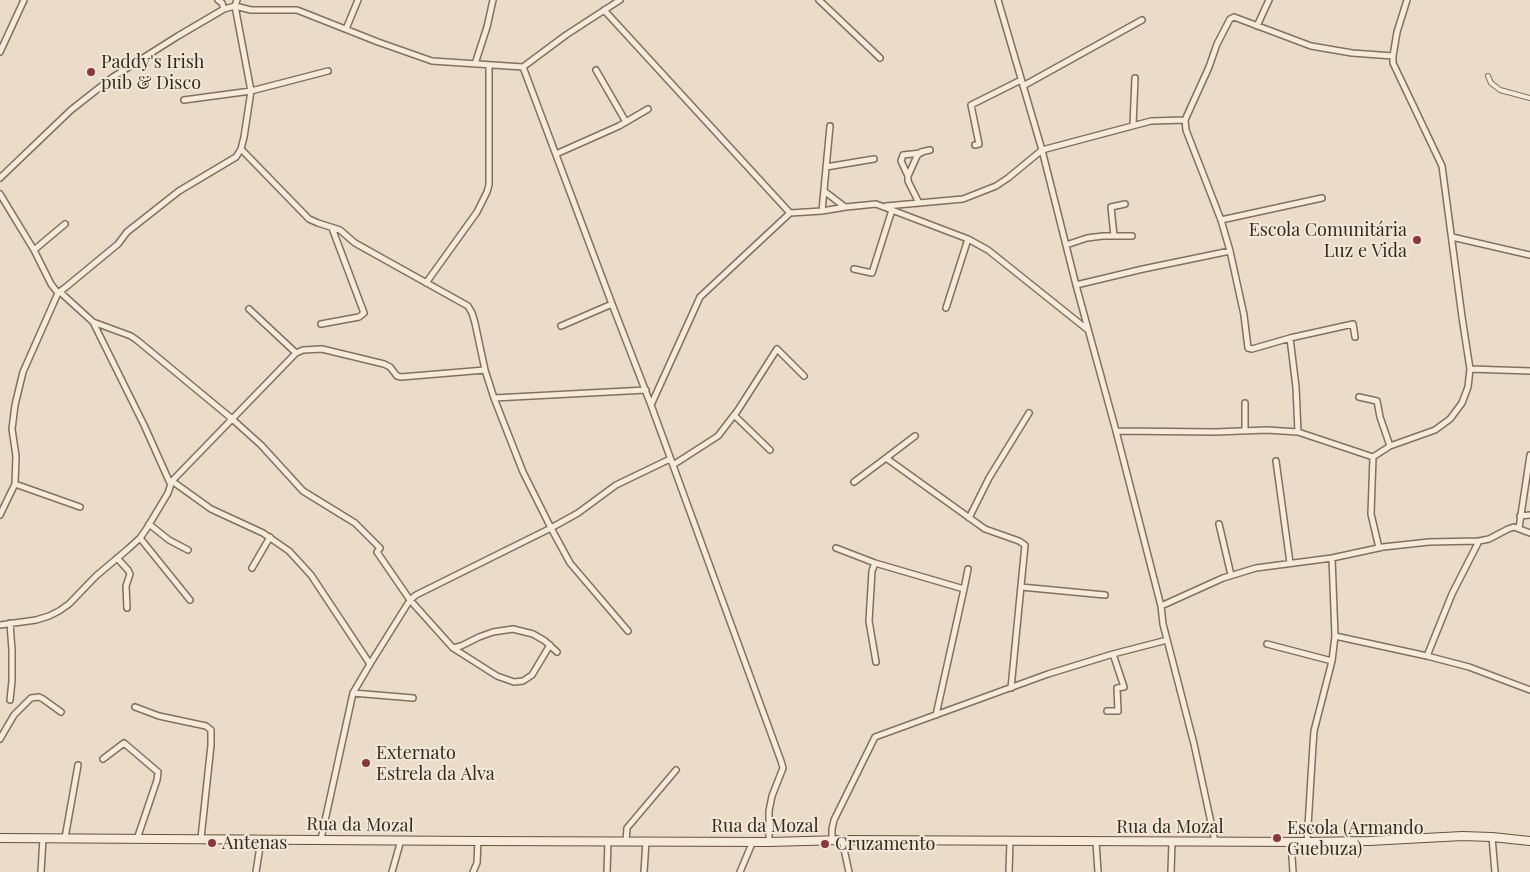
<!DOCTYPE html>
<meta charset="utf-8">
<style>
body{margin:0}
canvas{display:block;background:#eadcc8}
</style>
<canvas width="1530" height="872"></canvas>
<script>
const ctx = document.querySelector('canvas').getContext('2d');
ctx.lineJoin = 'round';
function poly(rows) {
  const path = new Path2D();
  for (const r of rows) {
    path.moveTo(r[0], r[1]);
    for (let i = 2; i < r.length; i += 2) path.lineTo(r[i], r[i + 1]);
  }
  return path;
}
function trace(path, color, width, dash) {
  ctx.strokeStyle = color;
  ctx.lineWidth = width;
  ctx.lineCap = dash ? 'butt' : 'round';
  ctx.setLineDash(dash || []);
  ctx.stroke(path);
}
function write(font, color, halo, rows, align = 'center') {
  ctx.font = font + ' "Playfair Display",serif';
  ctx.lineWidth = 4;
  ctx.setLineDash([]);
  ctx.textBaseline = 'middle';
  ctx.strokeStyle = halo;
  ctx.fillStyle = color;
  for (const [text, x, y, turn = 0] of rows) {
    ctx.save();
    ctx.translate(x, y);
    ctx.rotate((+turn || 0) * Math.PI / 180);
    ctx.textAlign = isNaN(turn) ? turn : align;
    if (halo) ctx.strokeText(text, 0, 0);
    ctx.fillText(text, 0, 0);
    ctx.restore();
  }
}
const pedestrian = poly([
 [1488,76,1491,83,1500,90,1530,98]
]);
const minor = poly([
 [218,0,222,3,224,9],
 [819,0,880,58],
 [998,0,1042,150,1076,285,1116,431,1161,606,1163,624,1194,744,1215,841],
 [604,10,790,213],
 [1257,26,1269,0],
 [346,29,358,0],
 [0,52,24,0],
 [475,64,487,27,493,0],
 [523,67,612,304,651,405,781,761,783,768,772,796,769,811,769,842],
 [596,70,626,122],
 [1023,86,1142,20],
 [184,100,251,91,328,71],
 [1133,125,1135,78],
 [975,145,979,144,971,105,1021,80],
 [241,149,309,219,318,223,340,230,355,243,468,306,472,313,475,323,485,370,494,398,523,472,551,528,570,563,628,631],
 [556,154,619,126,648,109],
 [826,167,874,159],
 [908,176,901,161,903,155,921,153],
 [0,178,71,110,113,77,178,36,224,9,235,6,237,0],
 [824,191,845,207],
 [0,194,34,250,51,284,58,293],
 [919,203,908,181,908,176,917,156,921,152,930,150],
 [886,206,963,199,996,186,1008,178,1042,150,1151,121,1185,120],
 [822,211,830,126],
 [1221,220,1322,198],
 [1114,236,1111,207,1125,204],
 [1452,237,1530,255],
 [1066,245,1087,238,1103,236,1132,236],
 [34,250,65,224],
 [854,269,872,273,892,210],
 [426,283,477,212,487,192,489,185,489,66],
 [1076,285,1143,269,1230,251],
 [60,292,93,322,131,336,138,341,231,418,261,445,303,491,355,523,380,548,377,552,410,600,453,648,461,646,479,637,493,632,513,629,533,634,545,641,557,652],
 [946,308,968,239],
 [249,309,296,353],
 [93,322,144,425,170,483],
 [321,324,359,317,364,313,332,228],
 [561,326,612,304],
 [1355,337,1353,324,1290,338,1252,349,1248,348,1244,315,1230,251,1221,220,1186,130,1185,120,1209,67,1217,44,1230,19,1234,17,1311,46,1352,53,1393,56],
 [1290,338,1296,387,1298,432],
 [1470,369,1530,371],
 [1359,397,1377,401,1380,417,1390,446],
 [494,398,646,390],
 [651,405,700,297,790,213,822,211,846,207,876,204,968,239,988,250,1088,330],
 [734,415,770,450],
 [1116,431,1215,432,1267,430,1298,432,1373,457],
 [1245,431,1245,403],
 [915,436,886,458,985,529,1019,541,1025,545,1011,688],
 [1276,461,1290,563],
 [673,465,718,436,738,410,777,349,804,376],
 [172,481,211,509,263,533,289,551,311,575,370,664],
 [854,482,886,458],
 [15,484,80,507],
 [0,515,15,484,16,456,12,429,15,405,23,372,58,293,66,287,118,244,127,232,179,191,236,157,241,149,244,137,251,91,235,6,251,10,297,10,378,42,432,61,523,67,566,35,620,0],
 [1520,516,1530,515],
 [969,518,989,478,1029,413],
 [149,524,169,540,188,550],
 [1219,524,1231,575],
 [1519,528,1530,455],
 [140,538,190,600],
 [836,548,875,563,964,589,936,715],
 [1379,548,1371,514,1373,457,1390,446,1435,430,1450,419,1462,403,1468,387,1470,369,1462,317,1442,166,1393,63,1393,56,1397,32,1407,0],
 [117,558,128,570,130,574,126,586,127,608],
 [875,563,872,571,869,621,876,662],
 [252,568,270,537],
 [1021,587,1105,595],
 [964,589,968,569],
 [1161,606,1223,578,1256,568,1332,558,1383,547,1429,542,1479,541,1489,539,1508,529,1514,527,1530,533],
 [10,623,12,650,12,681,10,700],
 [0,625,36,620,49,616,59,611,69,604,96,576,128,549,140,538,147,528,168,493,172,481,296,353,303,350,322,349,384,364,390,367,397,376,401,377,485,370],
 [1335,636,1427,656,1469,667,1530,690],
 [1267,644,1332,661],
 [453,648,497,676,514,682,523,681,532,675,550,645],
 [1427,656,1452,594,1479,541],
 [353,693,413,698],
 [135,707,159,716,206,726,211,730,211,745,201,838],
 [1107,711,1118,711,1117,688,1124,687,1113,654],
 [0,739,14,715,31,698,39,697,43,699,61,712],
 [103,759,124,743,158,772,157,780,137,839],
 [1492,837,1495,872],
 [65,838,78,765],
 [321,839,353,693,370,664,410,600,416,595,551,528,578,513,616,485,670,459],
 [842,840,849,872],
 [626,841,627,828,676,770],
 [832,841,832,829,834,820,875,737,1048,674,1113,654,1167,640],
 [1096,842,1098,872],
 [1291,842,1293,872],
 [1307,842,1313,745,1314,731,1332,661,1335,636,1332,558],
 [41,872,43,838],
 [256,872,261,840],
 [392,872,401,840],
 [473,872,477,863,478,841],
 [607,872,608,841],
 [644,872,646,841],
 [740,872,753,841],
 [1009,872,1010,841],
 [1171,872,1172,842]
]);
const secondary = poly([
 [0,838,478,841,769,842,842,840,1307,842,1369,841,1462,836,1492,837,1530,841]
]);
trace(pedestrian, '#846f5f', 6);
trace(minor, '#846f5f', 8);
trace(secondary, '#665042', 10);
trace(pedestrian, '#f6ebdb', 4);
trace(minor, '#f6ebdb', 5);
trace(secondary, '#f6ebdb', 8);
for (const [x, y, r, color] of [
 [91,72,5,"#8d353f"],
 [1417,240,5,"#8d353f"],
 [366,763,5,"#8d353f"],
 [1277,838,5,"#8d353f"],
 [212,843,5,"#8d353f"],
 [825,844,5,"#8d353f"]
]) {
  const dot = new Path2D();
  dot.arc(x, y, r, 0, 2 * Math.PI);
  ctx.fillStyle = color;
  ctx.fill(dot);
  trace(dot, '#f2e8d7', 2);
}
write('18px', '#362921', '#f2e8d7', [
 ["Paddy's Irish",101,62],
 ["pub & Disco",101,83],
 ["Escola Comunitária",1407,230,"right"],
 ["Luz e Vida",1407,251,"right"],
 ["Externato",376,753],
 ["Estrela da Alva",376,774],
 ["Escola (Armando",1287,828],
 ["Guebuza)",1287,849],
 ["Antenas",222,843],
 ["Cruzamento",835,844]
], 'left');
write('18px', '#362921', '#f2e8d7', [
 ["Rua da Mozal",360,825,1],
 ["Rua da Mozal",765,826],
 ["Rua da Mozal",1170,827]
]);
</script>
